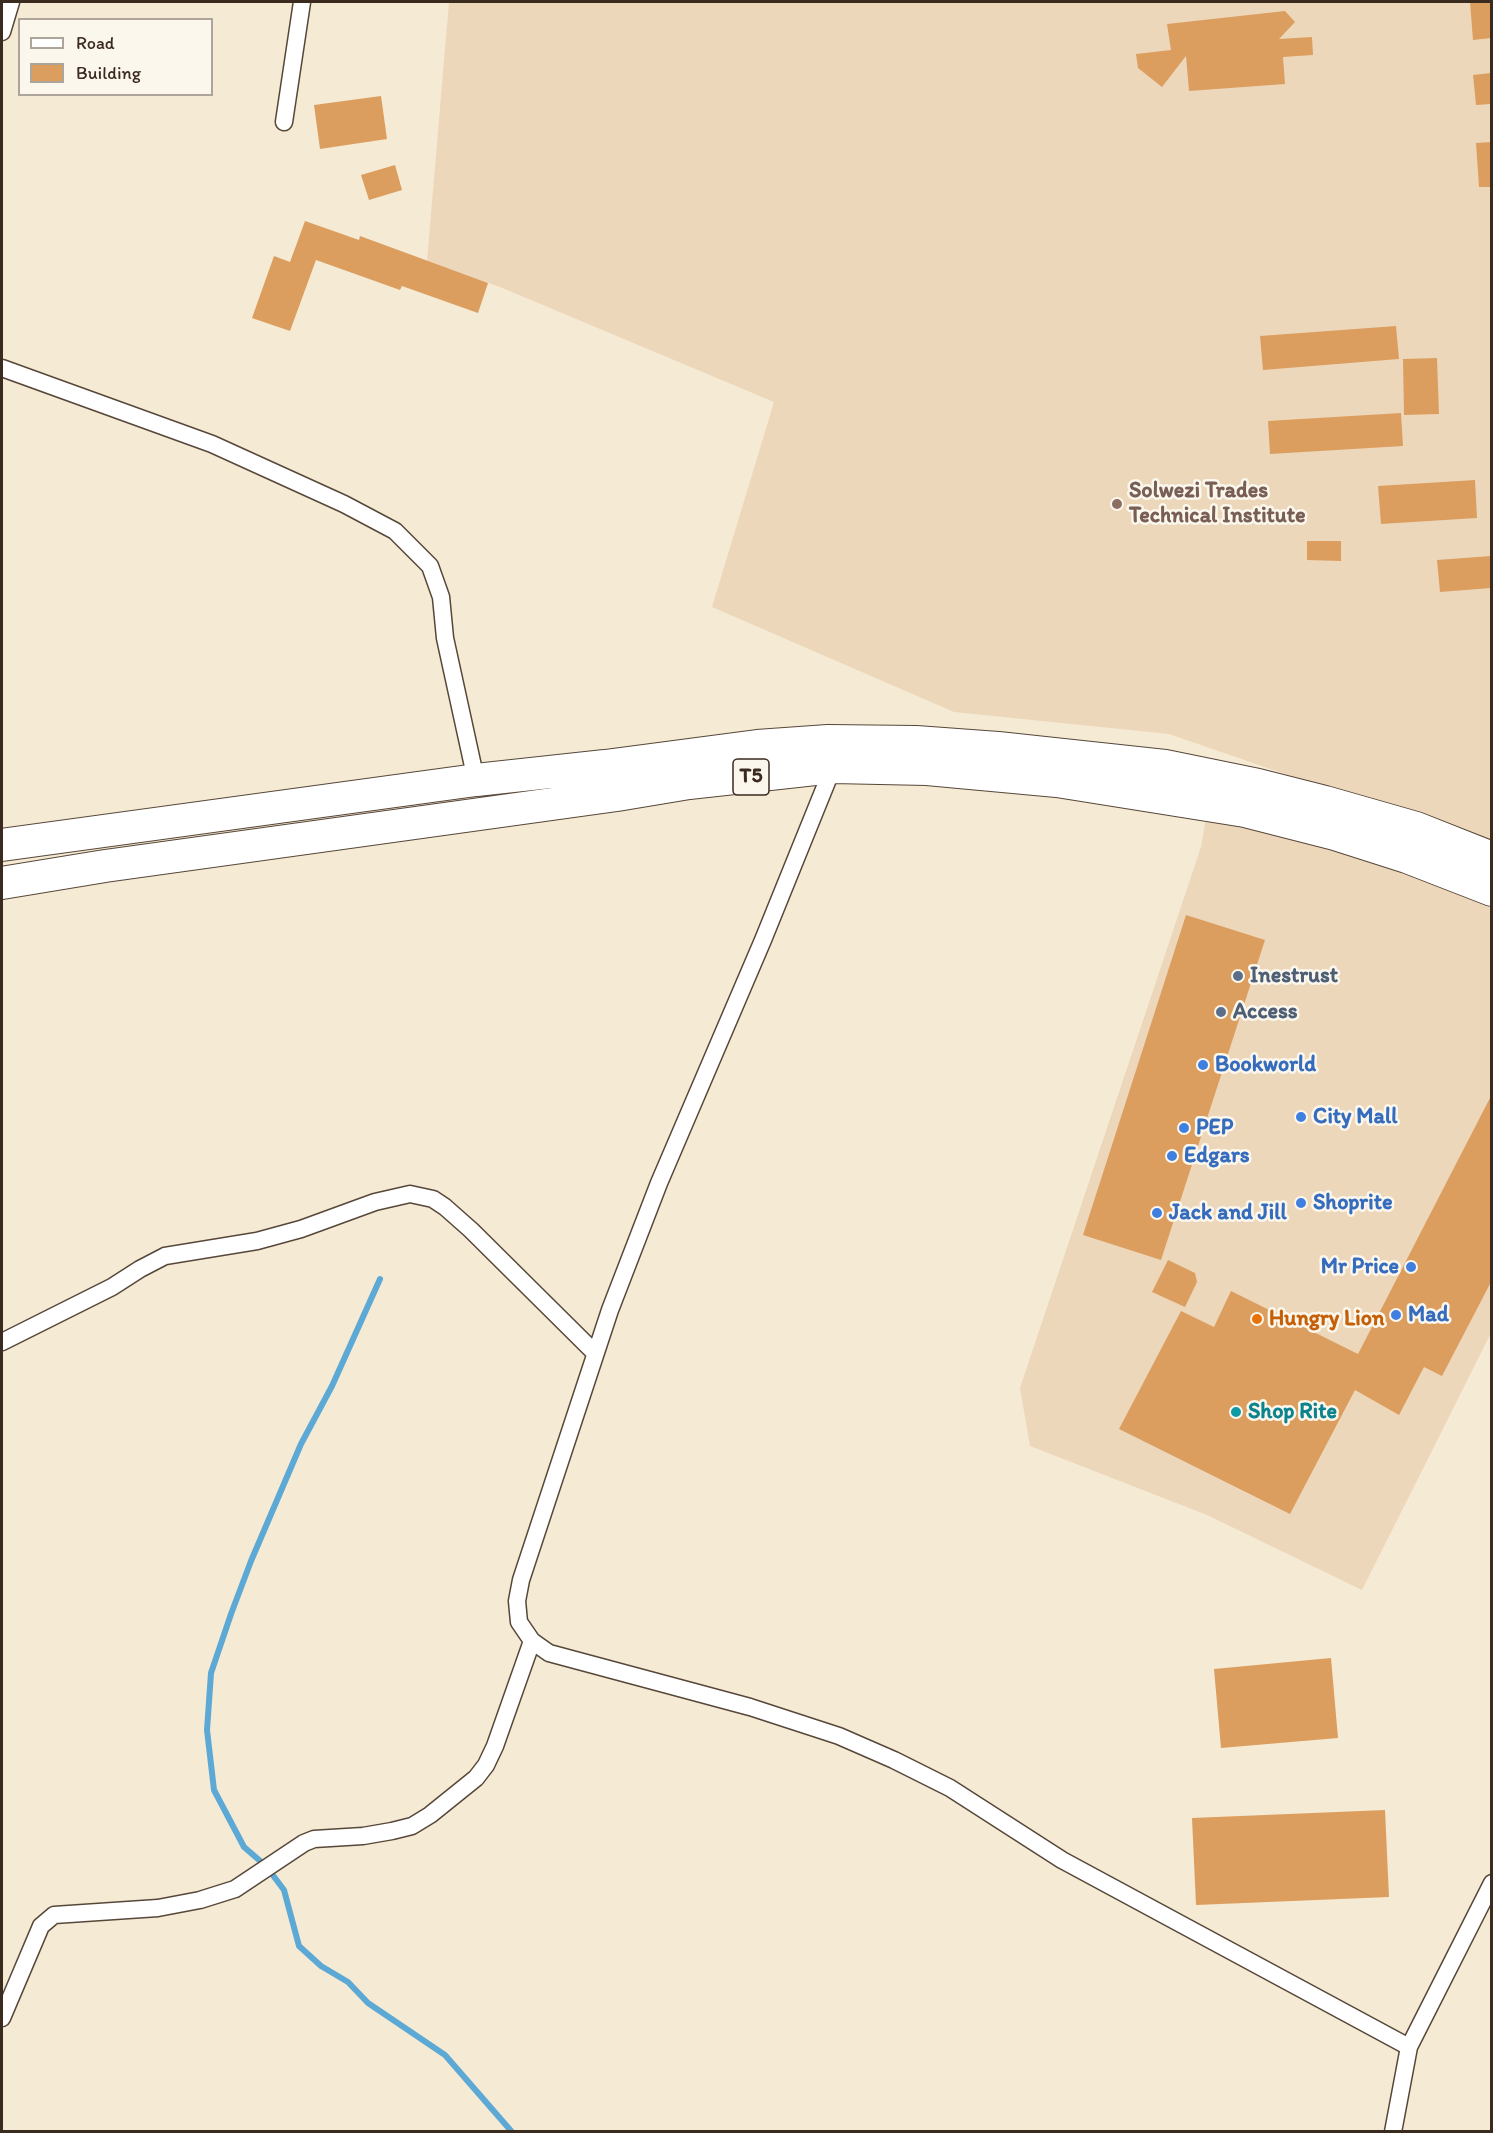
<!DOCTYPE html>
<style>
body{margin:0}
#map{position:relative;width:1493px;height:2133px;overflow:hidden;background:#f5ead4;font-family:Itim,sans-serif}
canvas{display:block}
.frame{position:absolute;inset:0;border:3px solid #3b2a1e;pointer-events:none}
.legend{position:absolute;left:18px;top:18px;width:195px;height:78px;box-sizing:border-box;background:#fbf7ec;border:2px solid #aea59a;margin:0;padding:8px 10px;list-style:none;font-size:18px;color:#3b2a1e}
.legend li{display:flex;align-items:center;gap:12px;height:30px}
.legend b{width:30px;border:2px solid #aea59a}
</style>
<div id="map">
<canvas width="1493" height="2133"></canvas>
<div class="frame"></div>
<ul class="legend">
<li><b style="height:8px;background:#fff"></b>Road</li>
<li><b style="height:16px;background:#dc9e5f"></b>Building</li>
</ul>
</div>
<script>
const ctx = document.querySelector('canvas').getContext('2d');
ctx.lineJoin = 'round';
function fill(path, color) {
  ctx.fillStyle = color;
  ctx.fill(path, 'evenodd');
}
function poly(rows) {
  const path = new Path2D();
  for (const r of rows) {
    path.moveTo(r[0], r[1]);
    for (let i = 2; i < r.length; i += 2) path.lineTo(r[i], r[i + 1]);
  }
  return path;
}
function trace(path, color, width, dash) {
  ctx.strokeStyle = color;
  ctx.lineWidth = width;
  ctx.lineCap = dash ? 'butt' : 'round';
  ctx.setLineDash(dash || []);
  ctx.stroke(path);
}
function write(font, color, halo, rows, align = 'center') {
  ctx.font = font + ' Itim,sans-serif';
  ctx.lineWidth = 5;
  ctx.setLineDash([]);
  ctx.textBaseline = 'middle';
  ctx.strokeStyle = halo;
  ctx.fillStyle = color;
  for (const [text, x, y, turn = 0] of rows) {
    ctx.save();
    ctx.translate(x, y);
    ctx.rotate((+turn || 0) * Math.PI / 180);
    ctx.textAlign = isNaN(turn) ? turn : align;
    if (halo) ctx.strokeText(text, 0, 0);
    ctx.fillText(text, 0, 0);
    ctx.restore();
  }
}
fill(poly([
 [449,2,1491,2,1491,845,1169,734,954,712,712,607,774,402,500,287,427,261],
 [1208,806,1491,901,1491,1333,1362,1590,1207,1515,1030,1446,1020,1388,1201,847]
]), '#edd7bb');
trace(poly([
 [380,1279,332,1386,301,1444,251,1561,231,1614,211,1673,207,1730,214,1790,244,1847,266,1866,284,1890,299,1946,321,1966,348,1982,368,2003,445,2055,512,2132]
]), '#5ca9d5', 6);
fill(poly([
 [1470,2,1491,2,1491,38,1473,40],
 [1285,11,1295,22,1279,39,1312,37,1313,55,1283,57,1285,84,1189,91,1186,56,1162,87,1138,68,1136,54,1171,50,1167,24],
 [1491,73,1491,104,1476,105,1473,75],
 [381,96,387,139,320,149,314,105],
 [1491,142,1491,187,1479,187,1476,143],
 [395,165,402,190,369,200,361,175],
 [305,221,359,240,360,236,488,283,478,313,402,286,400,290,316,260,290,331,252,318,274,256,290,262],
 [1396,326,1399,359,1263,370,1260,336],
 [1437,358,1439,414,1404,415,1403,359],
 [1401,413,1403,446,1270,454,1268,421],
 [1475,480,1477,518,1381,524,1378,486],
 [1307,541,1341,541,1341,561,1307,560],
 [1491,556,1491,588,1440,592,1437,560],
 [1186,915,1265,940,1161,1260,1083,1235],
 [1491,1096,1491,1282,1442,1376,1424,1367,1399,1415,1355,1390,1290,1514,1119,1429,1181,1311,1214,1327,1231,1291,1358,1354],
 [1168,1260,1195,1273,1197,1282,1185,1307,1152,1292],
 [1331,1658,1338,1738,1221,1748,1214,1669],
 [1385,1810,1389,1897,1196,1905,1192,1818]
]), '#dc9e5f');
const street = poly([
 [2,32,11,2],
 [284,122,302,2],
 [2,368,212,444,344,504,395,531,430,566,441,597,445,638,476,780],
 [833,767,763,940,659,1183,610,1310,521,1580,517,1601,519,1622,532,1641,549,1653,750,1707,839,1736,894,1760,950,1788,1062,1860,1409,2047,1492,1883],
 [2,1342,112,1287,140,1269,165,1256,257,1241,301,1229,375,1202,410,1194,433,1199,445,1207,471,1230,595,1353],
 [2,2018,41,1926,54,1915,158,1908,200,1900,235,1889,304,1843,314,1839,363,1836,392,1831,412,1826,430,1815,476,1778,486,1765,495,1746,532,1641],
 [1393,2132,1409,2047]
]);
const highway = poly([
 [2,845,476,780,605,766,757,746,828,741,916,742,998,748,1165,766,1258,785,1325,802,1416,828,1492,858],
 [2,883,105,866,617,795,689,783,833,767,927,769,1057,781,1245,811,1335,834,1407,857,1492,890]
]);
trace(street, '#574739', 19);
trace(highway, '#574739', 34);
trace(street, '#fff', 16);
trace(highway, '#fff', 32);
for (const [x, y, r, color] of [
 [1117,504,6,"#8d6e63"],
 [1238,976,6,"#5c6f8a"],
 [1221,1012,6,"#5c6f8a"],
 [1203,1065,6,"#3f7fe0"],
 [1301,1117,6,"#3f7fe0"],
 [1184,1128,6,"#3f7fe0"],
 [1172,1156,6,"#3f7fe0"],
 [1301,1203,6,"#3f7fe0"],
 [1157,1213,6,"#3f7fe0"],
 [1411,1267,6,"#3f7fe0"],
 [1396,1315,6,"#3f7fe0"],
 [1257,1319,6,"#e8710a"],
 [1236,1412,6,"#0f9aa8"]
]) {
  const dot = new Path2D();
  dot.arc(x, y, r, 0, 2 * Math.PI);
  ctx.fillStyle = color;
  ctx.fill(dot);
  trace(dot, '#fbf7ec', 2);
}
for (const [x, y, w] of [
 [751,777,36]
]) {
  const box = new Path2D();
  box.roundRect(x - w / 2, y - 18, w, 36, 4.5);
  ctx.fillStyle = '#fbf7ec';
  ctx.fill(box);
  trace(box, '#3b2a1e', 1.5);
}
write('bold 21px', '#3b2a1e', null, [
 ["T5",751,777]
]);
write('bold 22px', '#785e54', '#fbf7ec', [
 ["Solwezi Trades",1129,491],
 ["Technical Institute",1129,516]
], 'left');
write('bold 22px', '#4e5e75', '#fbf7ec', [
 ["Inestrust",1250,976],
 ["Access",1233,1012]
], 'left');
write('bold 22px', '#366cbe', '#fbf7ec', [
 ["Bookworld",1215,1065],
 ["City Mall",1313,1117],
 ["PEP",1196,1128],
 ["Edgars",1184,1156],
 ["Shoprite",1313,1203],
 ["Jack and Jill",1169,1213],
 ["Mr Price",1399,1267,"right"],
 ["Mad",1408,1315]
], 'left');
write('bold 22px', '#c56008', '#fbf7ec', [
 ["Hungry Lion",1269,1319]
], 'left');
write('bold 22px', '#0d838f', '#fbf7ec', [
 ["Shop Rite",1248,1412]
], 'left');
</script>
